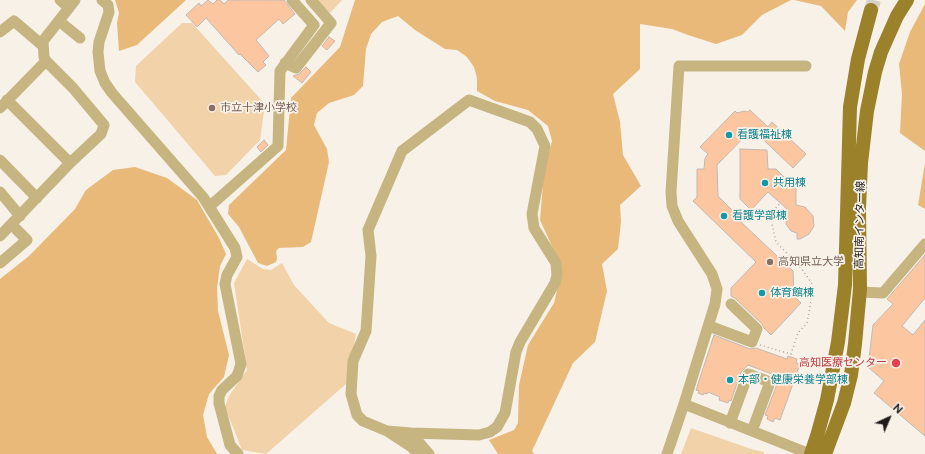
<!DOCTYPE html>
<meta charset="utf-8">
<style>
body{margin:0}
#map{position:relative;width:925px;height:454px;overflow:hidden;background:#f8f1e8;font-family:Raleway,sans-serif}
canvas{display:block}
.north{position:absolute;left:869px;top:398px;width:40px;height:40px;-webkit-text-stroke:3px #f8f1e8;paint-order:stroke;rotate:44deg;font-size:11px;font-weight:700;line-height:16px;text-align:center;color:#1e1b18}
.north::after{content:'';display:block;margin:auto;width:14px;height:18px;background:#1e1b18;clip-path:polygon(50% 0,100% 100%,50% 72%,0 100%)}
</style>
<div id="map">
<canvas width="925" height="454"></canvas>
<div class="north">N</div>
</div>
<script>
const ctx = document.querySelector('canvas').getContext('2d');
ctx.lineJoin = 'round';
function fill(path, color) {
  ctx.fillStyle = color;
  ctx.fill(path, 'evenodd');
}
function poly(rows) {
  const path = new Path2D();
  for (const r of rows) {
    path.moveTo(r[0], r[1]);
    for (let i = 2; i < r.length; i += 2) path.lineTo(r[i], r[i + 1]);
  }
  return path;
}
function trace(path, color, width, dash) {
  ctx.strokeStyle = color;
  ctx.lineWidth = width;
  ctx.lineCap = dash ? 'butt' : 'round';
  ctx.setLineDash(dash || []);
  ctx.stroke(path);
}
function write(font, color, halo, rows, align = 'center') {
  ctx.font = font + ' Raleway,"Noto Sans JP",sans-serif';
  ctx.lineWidth = 3.5;
  ctx.setLineDash([]);
  ctx.textBaseline = 'middle';
  ctx.strokeStyle = halo;
  ctx.fillStyle = color;
  for (const [text, x, y, turn = 0] of rows) {
    ctx.save();
    ctx.translate(x, y);
    ctx.rotate((+turn || 0) * Math.PI / 180);
    ctx.textAlign = isNaN(turn) ? turn : align;
    if (halo) ctx.strokeText(text, 0, 0);
    ctx.fillText(text, 0, 0);
    ctx.restore();
  }
}
fill(poly([
 [316,0,342,0,330,13],
 [182,23,192,23,265,104,260,140,226,175,215,176,135,82,136,66],
 [247,259,263,269,271,270,282,263,294,285,329,323,356,334,346,384,266,454,242,450,225,407,229,396,247,370,234,283],
 [691,428,751,449,764,452,764,454,681,454]
]), '#f1d2a9');
fill(poly([
 [115,0,114,0,186,0,137,45,119,51,117,23,119,13],
 [355,0,791,0,762,15,742,35,716,44,688,35,672,29,640,24,640,69,613,94,620,122,623,155,641,186,620,205,621,222,618,249,602,264,607,291,595,342,573,363,532,451,534,454,498,454,489,440,514,430,518,423,519,385,528,345,554,303,559,282,556,255,540,220,544,172,552,141,548,126,528,110,495,101,477,91,477,78,474,67,467,57,457,50,445,49,415,30,398,16,382,22,371,34,366,49,363,86,354,95,329,103,317,113,314,125,327,149,329,162,311,242,303,247,279,248,276,251,277,258,276,262,267,266,258,263,239,227,228,214,229,205,286,150,291,98,340,47],
 [794,0,857,0,848,12,845,31,821,6],
 [925,4,925,151,900,133,902,94,899,64,910,32],
 [925,163,925,209,918,205],
 [135,167,167,178,197,200,219,238,226,254,220,266,217,288,218,311,229,355,224,377,209,394,203,415,207,437,217,454,0,454,0,279,29,256,75,209,86,190,113,170]
]), '#e9b979');
const building = poly([
 [208,0,213,4,217,0,220,0,224,4,228,0,284,0,295,14,283,24,279,19,256,40,269,56,263,62,266,65,258,72,240,54,239,55,206,18,197,27,186,15,199,3,201,6,208,0],
 [329,37,335,41,327,50,322,46,329,37],
 [306,67,311,72,302,83,293,76,299,74,306,67],
 [750,110,768,127,772,122,806,154,793,168,752,129,717,165,718,196,742,220,741,222,793,271,794,296,801,303,771,335,764,328,762,324,736,299,731,296,731,288,756,262,693,201,697,197,697,169,704,169,705,158,708,154,700,147,735,111,737,113,744,111,748,112,750,110],
 [264,140,268,145,261,152,257,147,264,140],
 [740,149,767,150,768,169,776,169,796,189,796,205,805,207,813,216,814,226,809,234,800,239,797,239,797,233,791,231,786,224,787,209,768,192,751,210,740,199,740,149],
 [925,255,925,298,902,326,913,335,925,320,925,436,874,393,884,381,868,367,873,325,893,304,887,299,925,255],
 [714,335,750,349,756,348,787,359,788,356,797,359,796,363,800,364,780,420,775,418,773,422,767,419,768,416,765,415,777,384,777,376,748,365,741,372,731,401,729,400,728,403,719,400,720,397,708,392,707,394,704,393,703,395,698,393,699,391,696,390,714,335]
]);
fill(building, '#fcc6a1');
trace(building, '#c2b8b2', 1);
trace(poly([
 [871,10,874,0]
]), '#d7d1c9', 14, [14, 7]);
trace(poly([
 [760,345,791,354,798,333,807,323,810,307,813,285,801,268,776,242,770,215,780,203]
]), '#aca7a0', 1.5, [1, 3]);
trace(poly([
 [60,0,69,8],
 [102,0,108,5,109,12,99,42,98,52,100,71,105,83,112,93,203,197,235,248,237,257,227,275,225,284,241,364,237,376,222,390,219,396,219,403,230,445,238,454],
 [59,21,80,38],
 [0,32,14,21,42,45],
 [285,63,296,68,331,23,311,0],
 [7,100,70,163],
 [0,108,46,61],
 [0,160,37,198],
 [0,192,20,216],
 [210,206,278,146,280,71,314,25,292,0],
 [0,236,70,163,101,134,104,125,73,88,46,61,44,57,43,41,75,0],
 [0,263,27,240,16,229],
 [859,292,883,293,925,244],
 [709,326,752,342,757,329,731,304],
 [684,404,810,454],
 [730,423,748,374,770,382,752,431],
 [387,431,411,433,479,435,490,432,497,427,505,413,516,352,520,342,555,283,557,275,556,263,534,228,532,214,545,146,537,129,530,122,469,100,402,151,368,230,371,256,366,331,353,361,351,394,357,415,363,421,387,431,410,446,419,454],
 [411,433,429,454],
 [667,454,684,404,715,304,717,289,712,274,678,221,672,206,671,192,679,66,806,66]
]), '#c6b581', 11);
trace(poly([
 [811,454,817,436,827,400,838,342,845,285,850,107,858,59,871,10],
 [825,454,844,403,851,375,855,344,860,289,859,208,861,163,867,111,875,72,881,52,897,16,907,0]
]), '#9a812a', 14);
for (const [x, y, r, color] of [
 [212,108,4,"#8d6e63"],
 [729,135,4,"#0f9aa8"],
 [765,183,4,"#0f9aa8"],
 [724,216,4,"#0f9aa8"],
 [770,262,4,"#8d6e63"],
 [762,293,4,"#0f9aa8"],
 [896,363,5,"#e0444e"],
 [730,380,4,"#0f9aa8"]
]) {
  const dot = new Path2D();
  dot.arc(x, y, r, 0, 2 * Math.PI);
  ctx.fillStyle = color;
  ctx.fill(dot);
  trace(dot, '#f8f1e8', 1.5);
}
write('11px', '#785e54', '#f8f1e8', [
 ["市立十津小学校",220,108],
 ["高知県立大学",778,262]
], 'left');
write('11px', '#0d838f', '#f8f1e8', [
 ["看護福祉棟",737,135],
 ["共用棟",773,183],
 ["看護学部棟",732,216],
 ["体育館棟",770,293],
 ["本部・健康栄養学部棟",738,380]
], 'left');
write('11px', '#1e1b18', '#f8f1e8', [
 ["高知南インター線",860,225,-89]
]);
write('11px', '#be3a42', '#f8f1e8', [
 ["高知医療センター",887,363]
], 'right');
</script>
